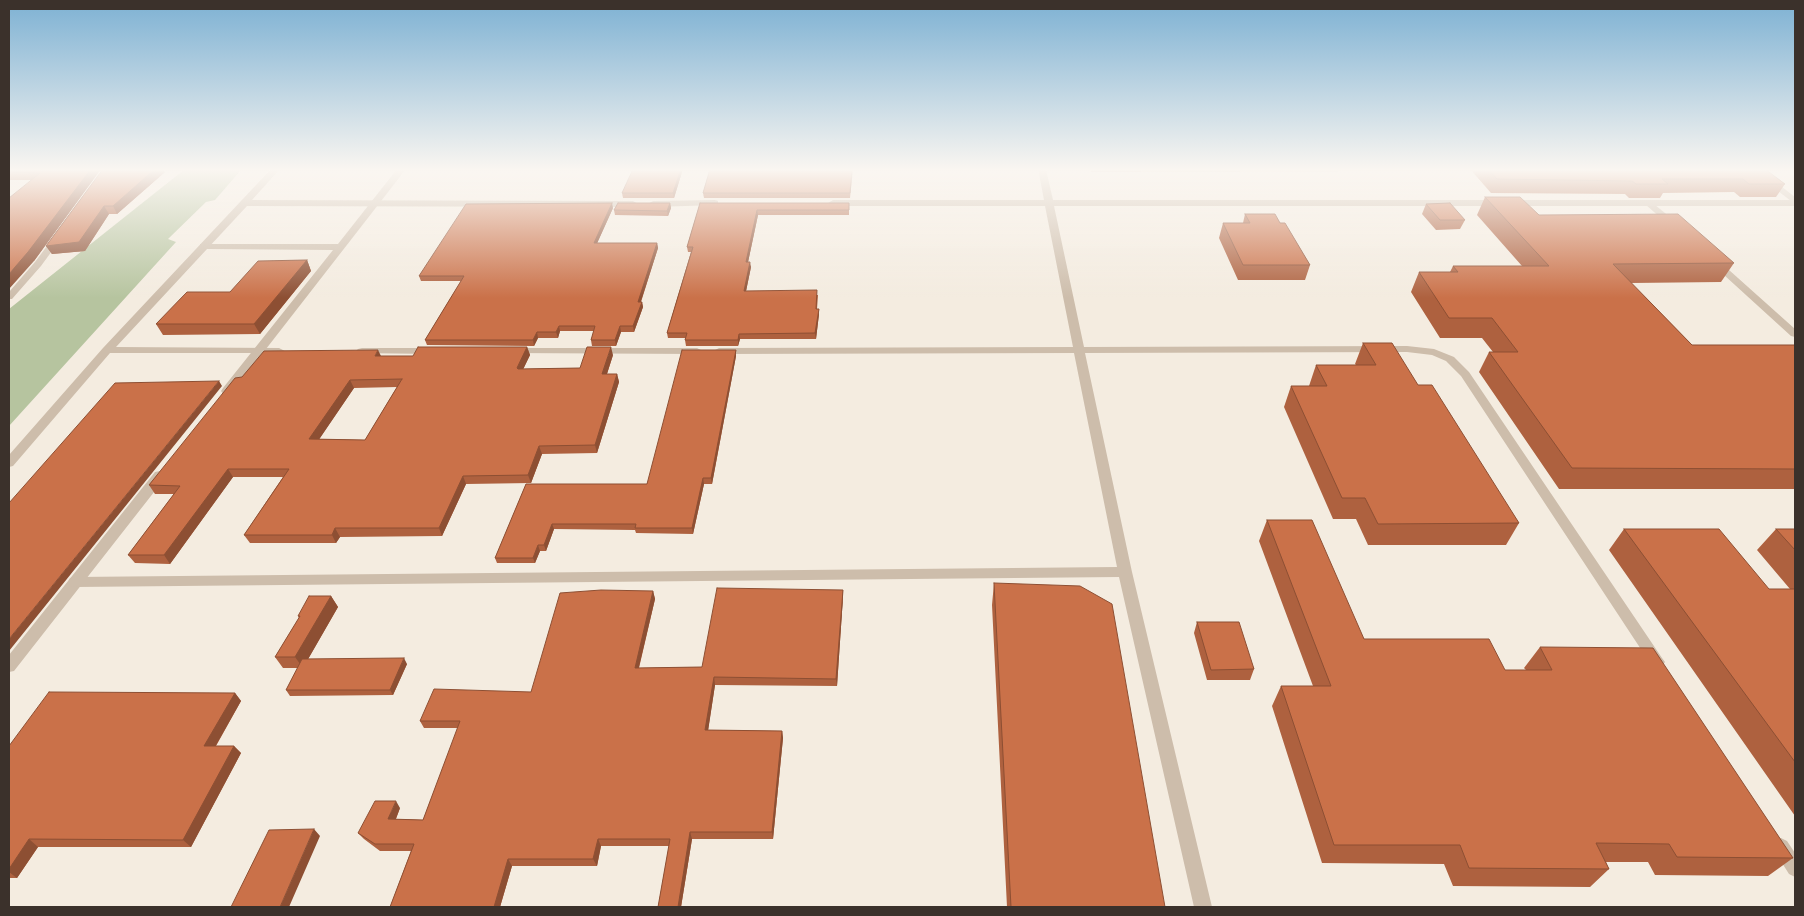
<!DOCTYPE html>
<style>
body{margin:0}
#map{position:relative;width:1804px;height:916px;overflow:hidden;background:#f4ece0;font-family:Cabin,sans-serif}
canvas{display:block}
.frame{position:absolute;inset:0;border:10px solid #3b312b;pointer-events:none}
</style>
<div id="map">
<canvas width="1804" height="916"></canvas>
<div class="frame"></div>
</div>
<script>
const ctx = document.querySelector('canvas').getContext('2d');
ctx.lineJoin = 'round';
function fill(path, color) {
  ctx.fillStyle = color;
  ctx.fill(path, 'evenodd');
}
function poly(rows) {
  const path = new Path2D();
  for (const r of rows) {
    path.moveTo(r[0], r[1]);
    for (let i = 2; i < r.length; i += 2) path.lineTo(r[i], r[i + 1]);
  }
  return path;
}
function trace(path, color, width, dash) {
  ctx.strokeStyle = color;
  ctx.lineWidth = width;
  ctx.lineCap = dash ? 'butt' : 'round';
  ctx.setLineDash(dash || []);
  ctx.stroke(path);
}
fill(poly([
 [185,169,242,169,215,200,206,202,168,239,176,242,9,426,9,309]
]), '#b6c49f');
fill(poly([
 [53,238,59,238,60,240,41,266,12,299,9,299,9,292,35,262,53,238]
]), '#cdbdab');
fill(poly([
 [397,169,406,169,231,394,223,394,221,391,223,388,333,250,203,249,200,248,200,244,338,244,397,169],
 [1749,169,1759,169,1795,197,1795,204,1749,169],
 [1649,200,1676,222,1676,226,1670,226,1646,205,1644,203,1649,200],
 [1716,260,1719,261,1795,329,1795,337,1791,336,1713,265,1713,261,1716,260],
 [160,471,165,472,166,475,165,478,14,671,9,672,9,655,155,472,160,471]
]), '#cdbdab');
fill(poly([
 [271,169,280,169,252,200,633,201,638,204,633,207,247,206,116,347,279,348,285,351,283,353,110,353,13,466,9,467,9,455,103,348,271,169],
 [1038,169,1046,169,1053,200,1795,200,1795,206,1054,206,1084,347,1407,346,1434,349,1454,357,1469,372,1662,658,1665,662,1662,666,1657,668,1652,666,1461,376,1446,361,1432,355,1407,352,1085,353,1132,572,1212,907,1194,907,1119,577,75,587,70,586,68,582,70,578,75,577,1117,567,1074,353,719,354,713,351,719,348,1073,347,1045,206,833,206,828,203,833,200,1044,200,1038,169],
 [715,200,718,201,718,205,653,207,648,204,653,201,715,200],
 [362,348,432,348,438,351,432,354,358,353,356,351,358,349,362,348],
 [512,348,697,348,703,351,697,354,508,353,506,351,508,349,512,348],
 [1781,838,1787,841,1795,853,1795,877,1789,874,1772,847,1775,841,1781,838]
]), '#cdbdab');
fill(poly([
 [9,169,101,169,34,261,31,180,9,180],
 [103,169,165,172,117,214,109,214,85,251,52,254,46,246],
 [710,169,853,169,850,198,704,198,703,193],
 [1090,169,1414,169,1413,171,1091,172],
 [1470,169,1765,169,1785,184,1776,197,1740,197,1734,192,1663,193,1660,198,1629,198,1625,194,1491,193],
 [682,172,674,198,623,198,622,193],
 [1485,197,1539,215,1734,263,1721,282,1631,283,1692,345,1795,345,1795,489,1559,489,1479,372,1489,352,1493,352,1482,338,1440,338,1411,292,1419,272,1450,272,1453,266,1522,266,1477,215],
 [670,203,671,208,668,216,615,215,614,210],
 [700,203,849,203,849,215,758,215,748,262,751,267,746,291,818,295,817,309,819,314,816,339,740,339,738,346,686,346,685,340,685,338,668,338,667,333,691,252,688,252,687,247],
 [1426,204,1465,220,1460,229,1436,230,1422,214],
 [613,208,597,243,657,243,658,248,641,302,642,302,643,307,634,332,621,332,616,346,592,346,591,340,594,331,560,331,558,338,538,338,534,346,427,345,425,340,461,281,421,281,419,276],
 [1245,214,1280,223,1310,265,1305,280,1238,280,1219,238,1223,223,1243,223],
 [307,260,311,271,260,334,163,335,156,324,230,292],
 [1363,343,1418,385,1519,523,1506,545,1368,545,1356,519,1333,519,1284,407,1291,386,1309,386,1316,365,1356,365,1355,364],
 [527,347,530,355,523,369,580,368,613,355,607,374,617,374,619,382,597,453,542,454,531,483,466,484,442,536,340,537,336,543,250,543,244,535,283,477,233,477,170,564,135,563,128,555,174,494,155,494,149,485,242,377,380,356,413,356],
 [397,387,365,440,319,439,354,388],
 [736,350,736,356,712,484,704,484,693,534,636,533,635,530,554,529,546,551,540,551,535,563,497,563,495,558,526,484,647,484],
 [1267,520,1364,639,1505,670,1526,670,1524,668,1540,647,1793,858,1768,876,1655,875,1648,862,1606,862,1609,869,1590,887,1453,886,1444,864,1322,863,1272,706,1281,686,1313,686,1259,541],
 [1624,529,1769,589,1790,589,1757,550,1776,529,1795,529,1795,816,1609,550],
 [994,583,1165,907,1007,907,992,605],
 [843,590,843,597,837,686,715,685,708,730,782,731,783,738,773,839,692,839,681,907,658,907,669,846,601,846,597,866,512,866,500,907,390,907,411,851,380,851,364,839,358,833,400,808,396,819,423,820,458,728,424,728,420,721,531,692,653,591,655,599,639,668,702,667],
 [331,596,338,607,308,659,407,664,393,695,290,696,286,690,298,668,283,668,275,657,299,618,298,616],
 [1197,622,1254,669,1250,680,1207,680,1194,633],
 [235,693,241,701,216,746,234,746,241,753,191,847,38,847,17,878,9,878,9,746]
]), '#ae613f');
fill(poly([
 [91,169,101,169,34,261,9,289,9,274],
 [155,169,164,169,165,172,117,214,113,206],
 [681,169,682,169,682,172,674,198,673,193],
 [612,203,613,208,595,248,594,243],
 [670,203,671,208,668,216,667,211],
 [104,206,109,214,85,251,52,254,46,246],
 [757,210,758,215,747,267,746,262],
 [657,243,658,248,639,307,638,302],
 [307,260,311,271,260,334,254,324],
 [750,262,751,267,745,296,744,291],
 [642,302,643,307,634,332,633,326],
 [819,309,819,314,816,339,815,333],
 [559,326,560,331,558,338,556,332],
 [620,326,621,332,616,346,615,340],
 [537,332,538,338,534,346,533,340],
 [739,334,740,339,738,346,738,340],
 [527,347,530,355,520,376,517,368],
 [611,347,613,355,604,383,602,374],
 [378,350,382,358,375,356],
 [736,350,736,356,712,484,711,478],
 [617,374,619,382,597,453,595,445],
 [350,380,354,388,314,447,309,439],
 [219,381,222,386,9,651,9,639],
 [539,446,542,454,531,483,528,475],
 [228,469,233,477,170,564,164,555],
 [463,476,466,484,442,536,439,528],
 [703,478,704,484,693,534,692,528],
 [552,524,554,529,546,551,544,545],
 [335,528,340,537,336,543,332,535],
 [538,545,540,551,535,563,533,558],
 [843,590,843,597,837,686,836,679],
 [653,591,655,599,637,675,635,668],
 [331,596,338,607,303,668,295,657],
 [404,658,407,664,393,695,390,690],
 [714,677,715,685,707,738,705,730],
 [235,693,241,701,211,754,204,746],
 [782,731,783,738,773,839,772,832],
 [234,746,241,753,191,847,183,840],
 [396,801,400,808,393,826,388,819],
 [314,829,320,836,289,907,280,907],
 [690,832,692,839,681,907,678,907],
 [29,839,38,847,17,878,9,872,9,869],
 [598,839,601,846,597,866,593,859],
 [508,859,512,866,500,907,494,907]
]), '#8d4f33');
const building = poly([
 [9,169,91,169,28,252,9,274,9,198,40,173,9,172,9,169],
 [103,169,155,169,113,206,104,206,79,242,46,246,103,169],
 [633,169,681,169,673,193,622,193,633,169],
 [710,169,852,169,850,193,703,193,710,169],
 [1488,169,1765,169,1785,184,1749,184,1743,179,1662,179,1668,184,1636,184,1632,181,1497,179,1488,169],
 [1485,197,1520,197,1539,215,1678,214,1734,263,1613,264,1692,345,1795,345,1795,469,1572,468,1489,352,1518,352,1492,318,1449,318,1419,272,1458,272,1453,266,1549,266,1485,197],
 [612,203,594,243,657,243,638,302,642,302,633,326,620,326,615,340,591,340,595,326,559,326,556,332,537,332,533,340,425,340,464,276,419,276,466,204,612,203],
 [618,203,670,203,667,211,614,210,618,203],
 [700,203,849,203,849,210,757,210,746,262,750,262,744,291,817,290,816,309,819,309,815,333,739,334,738,340,685,340,687,333,667,333,693,247,687,247,700,203],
 [1450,203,1465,220,1440,220,1426,204,1450,203],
 [1245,214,1275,214,1280,223,1285,223,1310,265,1243,265,1223,223,1250,223,1245,214],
 [307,260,254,324,156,324,187,292,230,292,258,261,307,260],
 [1363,343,1392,343,1418,385,1432,385,1519,523,1378,524,1365,498,1342,498,1291,386,1327,386,1316,365,1376,365,1363,343],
 [418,347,527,347,517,368,518,369,580,368,587,347,611,347,602,374,617,374,595,445,539,446,528,475,463,476,439,528,335,528,332,535,244,535,289,469,228,469,164,555,128,555,180,486,149,485,235,378,242,377,264,351,378,350,375,356,413,356,418,347],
 [402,379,365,440,309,439,350,380,402,379],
 [682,350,736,350,711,478,703,478,692,528,635,528,636,524,552,524,544,545,538,545,533,558,495,558,526,484,647,484,682,350],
 [219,381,9,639,9,503,115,383,219,381],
 [1267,520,1312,520,1364,639,1489,639,1505,670,1552,670,1540,647,1653,648,1793,858,1677,857,1669,844,1596,843,1609,869,1469,868,1460,845,1334,845,1281,686,1331,686,1267,520],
 [1624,529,1719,529,1769,589,1795,589,1795,762,1624,529],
 [1776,529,1795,529,1795,550,1776,529],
 [994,583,1080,586,1112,604,1165,907,1011,907,994,583],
 [717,588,843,590,836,679,714,677,705,730,782,731,772,832,690,832,678,907,658,907,670,839,598,839,593,859,508,859,494,907,390,907,414,844,375,844,358,833,375,801,396,801,388,819,423,820,460,721,420,721,434,689,531,692,560,593,601,590,653,591,635,668,702,667,717,588],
 [309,596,331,596,295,657,275,657,300,616,298,616,309,596],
 [1197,622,1239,622,1254,669,1211,670,1197,622],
 [404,658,390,690,286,690,302,659,404,658],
 [49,692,235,693,204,746,234,746,183,840,29,839,9,869,9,746,49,692],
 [314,829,280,907,231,907,269,830,314,829]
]);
fill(building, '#ca7149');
trace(building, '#8d4f33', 1);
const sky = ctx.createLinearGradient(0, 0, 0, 298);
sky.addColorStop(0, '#7db1d3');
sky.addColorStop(0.57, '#faf6f1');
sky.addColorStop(1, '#faf6f100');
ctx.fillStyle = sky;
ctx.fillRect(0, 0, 1804, 298);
</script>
